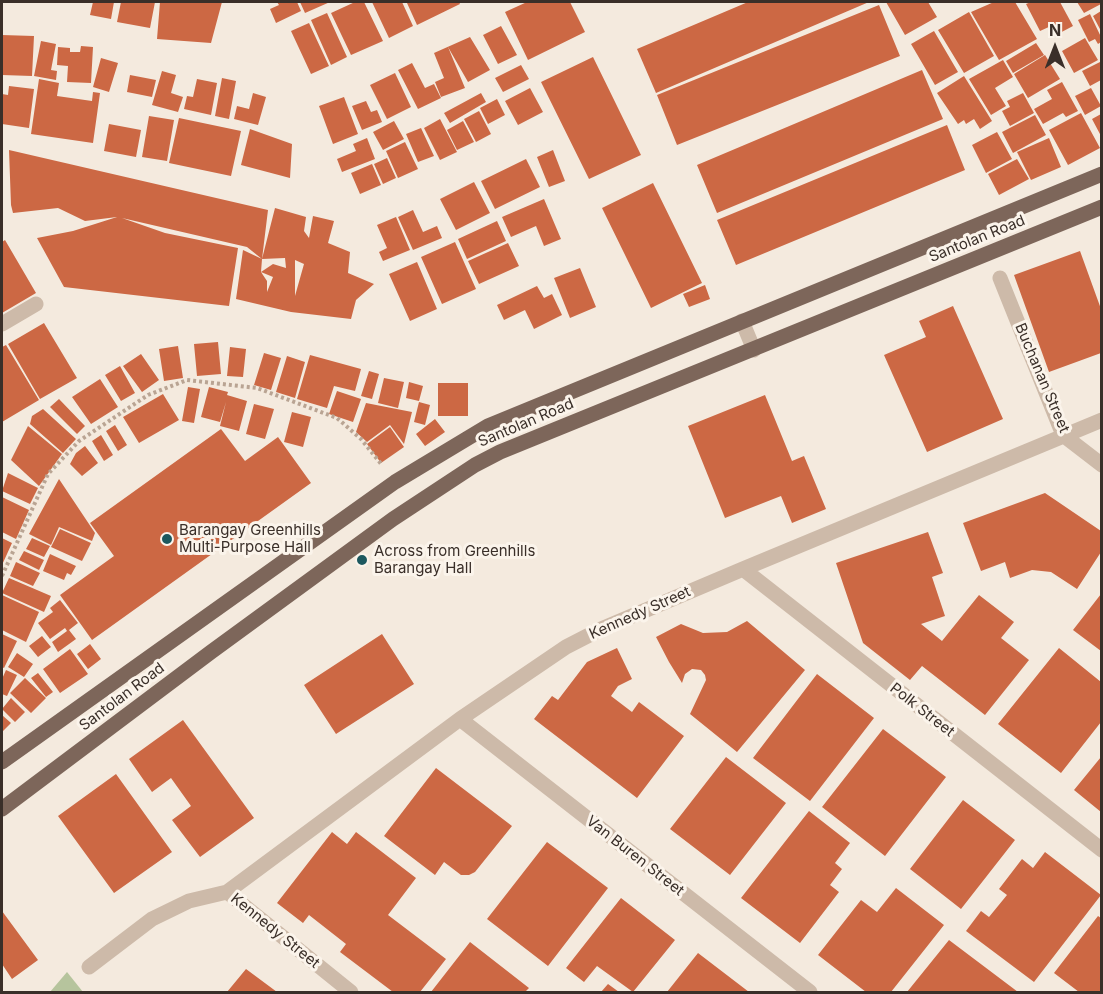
<!DOCTYPE html>
<style>
body{margin:0}
#map{position:relative;width:1103px;height:994px;overflow:hidden;background:#f4eade;font-family:Inter,sans-serif}
canvas{display:block}
.frame{position:absolute;inset:0;border:3px solid #3a2f29;pointer-events:none}
.north{position:absolute;left:1025px;top:18px;width:60px;height:60px;-webkit-text-stroke:4px #fbf4eb;paint-order:stroke;rotate:0deg;font-size:16px;font-weight:700;line-height:24px;text-align:center;color:#3a2f29}
.north::after{content:'';display:block;margin:auto;width:21px;height:27px;background:#3a2f29;clip-path:polygon(50% 0,100% 100%,50% 72%,0 100%)}
</style>
<div id="map">
<canvas width="1103" height="994"></canvas>
<div class="frame"></div>
<div class="north">N</div>
</div>
<script>
const ctx = document.querySelector('canvas').getContext('2d');
ctx.lineJoin = 'round';
function fill(path, color) {
  ctx.fillStyle = color;
  ctx.fill(path, 'evenodd');
}
function poly(rows) {
  const path = new Path2D();
  for (const r of rows) {
    path.moveTo(r[0], r[1]);
    for (let i = 2; i < r.length; i += 2) path.lineTo(r[i], r[i + 1]);
  }
  return path;
}
function trace(path, color, width, dash) {
  ctx.strokeStyle = color;
  ctx.lineWidth = width;
  ctx.lineCap = dash ? 'butt' : 'round';
  ctx.setLineDash(dash || []);
  ctx.stroke(path);
}
function write(font, color, halo, rows, align = 'center') {
  ctx.font = font + ' Inter,sans-serif';
  ctx.lineWidth = 6;
  ctx.setLineDash([]);
  ctx.textBaseline = 'middle';
  ctx.strokeStyle = halo;
  ctx.fillStyle = color;
  for (const [text, x, y, turn = 0] of rows) {
    ctx.save();
    ctx.translate(x, y);
    ctx.rotate((+turn || 0) * Math.PI / 180);
    ctx.textAlign = isNaN(turn) ? turn : align;
    if (halo) ctx.strokeText(text, 0, 0);
    ctx.fillText(text, 0, 0);
    ctx.restore();
  }
}
fill(poly([
 [67,972,83,992,50,992]
]), '#b6c49d');
fill(poly([
 [93,2,114,2,111,19,90,15],
 [121,2,155,2,150,28,117,22],
 [160,2,222,2,211,43,157,39],
 [277,2,297,2,301,11,276,23,270,9,279,5],
 [300,2,330,2,305,13],
 [355,2,364,2,383,41,351,55,331,13],
 [372,2,402,2,413,26,389,38],
 [410,2,459,2,460,4,417,25,407,3],
 [527,2,570,2,585,32,528,60,505,12],
 [748,2,869,2,656,93,637,49],
 [886,2,928,2,937,17,905,35],
 [994,2,1015,2,1037,39,999,60,971,12],
 [1031,2,1060,2,1073,26,1056,35,1051,26,1040,31,1026,4],
 [1077,2,1101,2,1101,4,1084,13],
 [879,5,900,56,677,145,657,95],
 [1101,11,1101,31,1093,16],
 [969,12,994,56,964,73,938,30],
 [327,13,347,57,331,65,311,20],
 [1090,14,1101,37,1101,42,1098,44,1095,39,1089,42,1078,20],
 [309,23,329,66,311,74,291,31],
 [501,26,517,55,498,64,483,35],
 [934,31,958,72,935,85,911,44],
 [2,35,34,36,32,76,2,75],
 [470,37,490,70,468,82,448,47,465,88,441,97,435,82,444,78,434,53],
 [1085,38,1098,60,1074,73,1062,51],
 [41,41,56,44,51,70,57,71,56,80,34,76],
 [1036,43,1044,55,1013,73,1006,61],
 [81,46,93,47,91,83,67,82,68,66,57,65,58,47,70,48,70,52,80,52],
 [1045,55,1060,79,1028,98,1014,74],
 [593,57,641,155,589,179,541,82],
 [101,58,118,63,109,92,93,87],
 [1003,60,1013,77,995,88,1006,106,991,115,969,79],
 [1100,62,1101,80,1090,86,1082,71],
 [412,63,425,88,434,84,441,98,418,109,398,70],
 [521,65,529,79,503,92,495,78],
 [922,70,943,119,717,213,697,165],
 [162,71,176,75,171,93,183,97,178,112,152,105],
 [395,73,411,107,387,119,370,85],
 [130,75,156,80,152,97,127,92],
 [964,76,992,121,980,129,974,119,966,124,964,120,958,124,937,93],
 [222,78,236,81,229,119,215,116],
 [39,79,59,83,57,96,92,101,93,92,100,93,93,143,31,134],
 [197,79,217,83,211,115,184,109,187,96,193,97],
 [1062,82,1078,111,1066,117,1063,113,1043,124,1034,109,1052,99,1047,90],
 [9,86,34,89,29,128,2,124,2,94,8,95],
 [530,88,543,112,518,125,505,101],
 [1091,88,1101,106,1085,115,1075,96],
 [253,93,266,97,258,125,234,119,237,106,249,109],
 [481,93,486,102,450,123,444,113],
 [1023,93,1034,113,1010,126,1002,111,1010,107,1007,101],
 [344,97,358,134,333,144,319,106],
 [497,99,505,115,488,124,480,108],
 [366,101,371,112,377,110,382,122,362,130,352,106],
 [479,111,491,134,476,142,464,119],
 [1081,113,1100,148,1068,165,1049,130],
 [1101,114,1101,136,1092,119],
 [1035,115,1046,135,1013,153,1002,132],
 [149,116,174,120,167,161,142,157],
 [179,118,241,131,231,176,169,163],
 [440,119,457,152,440,160,424,128],
 [394,121,404,139,383,150,373,132],
 [463,121,474,142,457,150,447,130],
 [109,124,141,130,136,157,104,151],
 [947,125,965,170,736,265,717,220],
 [421,128,434,156,418,162,406,134],
 [250,129,292,144,290,178,241,165],
 [997,132,1012,159,986,173,972,145],
 [367,138,375,159,342,172,337,159,356,151,353,144],
 [1049,138,1061,167,1031,180,1017,152],
 [405,142,418,169,398,178,386,151],
 [9,150,268,210,262,259,247,247,122,218,165,233,238,248,229,306,64,287,37,238,73,231,117,217,85,221,58,208,13,213,11,205],
 [553,150,565,181,549,187,537,157],
 [387,158,396,178,383,184,374,164],
 [526,159,540,187,495,209,481,181],
 [1017,159,1029,179,999,195,988,174],
 [372,164,381,185,360,194,351,173],
 [474,182,490,213,456,230,440,199],
 [653,183,702,283,651,308,602,208],
 [544,199,561,239,544,246,536,226,511,237,502,217],
 [275,208,306,217,304,231,309,238,313,216,334,221,328,243,350,252,348,273,374,284,356,300,351,319,291,312,236,299,243,250,262,259,261,272,267,281,267,292,273,277,261,272,273,264,286,268,285,258,262,259],
 [295,260,304,264,295,296],
 [413,210,423,232,437,226,442,238,413,250,398,217],
 [396,217,410,250,383,261,379,252,387,248,377,225],
 [497,221,506,241,467,259,458,239],
 [5,240,36,293,2,313,2,242],
 [455,242,476,289,442,304,421,257],
 [508,243,519,266,479,284,468,261],
 [1080,251,1101,309,1101,353,1049,372,1014,275],
 [417,262,437,309,410,321,389,274],
 [580,268,596,307,570,318,554,278],
 [705,285,710,299,689,307,683,294],
 [537,286,544,298,552,294,562,315,534,329,525,310,504,320,497,305],
 [953,306,1003,419,927,452,884,355,926,337,919,321],
 [44,323,77,378,40,399,8,344],
 [218,342,221,374,197,376,194,344],
 [6,345,39,400,2,422,2,347],
 [178,346,183,378,164,381,159,349],
 [230,347,246,349,243,377,227,376],
 [264,353,281,358,271,390,254,385],
 [141,354,159,380,142,392,123,366],
 [310,355,361,369,355,391,334,386,327,408,297,399],
 [287,356,305,362,295,398,276,392],
 [120,366,135,393,121,401,105,375],
 [369,371,379,374,372,399,361,396],
 [384,378,404,382,398,408,378,403],
 [100,379,118,407,91,424,72,397],
 [409,382,423,386,419,401,406,398],
 [438,383,468,383,468,416,438,416],
 [188,387,200,389,194,423,182,421],
 [209,387,228,392,227,395,247,401,239,431,220,426,226,402,220,422,201,417],
 [337,391,361,399,353,422,329,414],
 [163,394,179,420,139,443,123,417],
 [765,395,792,461,804,456,826,509,792,523,781,496,725,518,688,426],
 [59,399,85,426,77,434,50,407],
 [419,402,430,405,425,425,414,422],
 [366,403,412,412,404,444,390,425,367,442,356,432],
 [254,404,274,409,265,439,246,434],
 [43,409,76,439,63,453,30,424,32,416],
 [292,412,311,417,303,447,284,442],
 [435,419,445,432,425,446,416,434],
 [115,425,127,445,118,451,106,431],
 [28,426,62,454,39,486,11,460],
 [390,427,404,447,381,463,367,444],
 [221,429,245,461,278,437,311,483,92,640,60,595,114,556,90,523],
 [101,435,113,455,104,461,92,441],
 [85,446,98,463,82,476,70,464,76,453],
 [8,473,38,488,30,504,2,491],
 [59,479,95,533,92,541,59,527,51,545,29,534],
 [1045,493,1101,531,1101,552,1077,589,1051,572,1032,570,1010,578,1005,562,981,571,963,523],
 [2,497,29,510,16,539,2,532],
 [60,529,91,543,82,561,51,547],
 [928,532,943,573,932,577,945,616,921,624,942,641,979,595,1014,622,1001,638,1029,660,985,715,922,666,910,680,863,643,836,563],
 [2,538,12,543,2,565],
 [32,538,50,546,44,557,26,549],
 [24,551,44,560,39,570,19,560],
 [50,554,76,566,71,575,67,573,64,580,43,571],
 [16,562,40,573,33,586,10,576],
 [9,578,51,596,44,612,2,593],
 [1101,594,1101,651,1073,630],
 [2,595,39,612,26,642,2,630],
 [60,600,78,623,69,630,76,639,58,652,52,642,67,631,65,628,50,639,38,623,53,612,50,608],
 [747,621,805,670,737,752,690,714,706,680,705,675,701,670,692,669,685,674,682,683,669,662,656,637,681,624,703,633,727,632],
 [2,634,17,641,4,668,2,667],
 [382,634,414,684,336,734,304,685],
 [42,636,51,647,38,657,29,646],
 [90,644,101,659,88,669,77,654],
 [617,648,632,679,618,686,611,696,632,712,639,702,684,736,637,798,534,719,552,696,558,700,587,662],
 [1059,648,1101,682,1101,722,1061,773,998,724],
 [70,649,88,674,60,693,43,669],
 [17,653,33,664,24,677,8,667],
 [6,670,17,675,7,696,2,694,2,679],
 [38,673,53,692,46,697,31,678],
 [817,674,874,718,810,801,753,758],
 [25,678,46,698,31,713,10,693],
 [11,698,25,712,15,722,2,709],
 [2,715,11,723,2,732],
 [183,720,254,818,200,857,172,820,191,806,171,778,152,792,129,759],
 [883,729,946,777,885,856,822,807],
 [726,757,786,803,730,875,670,829],
 [1101,757,1101,812,1074,790],
 [436,768,512,826,475,872,469,875,461,875,444,862,435,875,384,836],
 [116,774,172,852,114,893,58,816],
 [963,800,1015,840,961,909,910,869],
 [809,811,850,843,835,863,842,869,830,885,839,892,800,943,741,898],
 [332,832,347,844,356,832,416,878,388,915,446,959,420,992,393,992,340,952,346,944,309,915,303,923,277,903],
 [547,842,608,888,548,966,487,919],
 [1045,852,1101,895,1034,982,966,931,981,911,989,917,1007,895,999,889,1022,859,1033,868],
 [896,888,944,925,891,992,866,992,818,955,861,900,877,912],
 [621,898,675,940,633,992,597,966,584,982,566,968],
 [2,911,38,960,12,979,2,964],
 [1098,916,1101,918,1101,992,1079,992,1054,973],
 [949,940,1018,992,907,992],
 [470,942,529,988,525,992,431,992],
 [698,953,749,992,667,992],
 [246,969,277,992,227,992],
 [608,984,619,992,601,992]
]), '#cc6844');
trace(poly([
 [2,576,48,474,79,441,148,395,187,380,257,388,337,418,361,439,382,465]
]), '#b9a493', 4, [3, 3]);
trace(poly([
 [1000,278,1063,435,1102,465],
 [742,321,754,350],
 [2,324,36,304],
 [743,569,1102,850],
 [460,719,810,992],
 [227,892,351,992],
 [89,967,152,919,189,901,227,892,460,719,566,647,599,630,743,569,1102,420]
]), '#cdbaa9', 15);
trace(poly([
 [2,762,395,482,488,426,1102,174],
 [2,809,211,652,393,519,475,465,500,452,1102,207]
]), '#7d665a', 15);
for (const [x, y, r, color] of [
 [167,539,6,"#1c585e"],
 [362,560,6,"#1c585e"]
]) {
  const dot = new Path2D();
  dot.arc(x, y, r, 0, 2 * Math.PI);
  ctx.fillStyle = color;
  ctx.fill(dot);
  trace(dot, '#fbf4eb', 2);
}
write('15px', '#3a2f29', '#fbf4eb', [
 ["Santolan Road",977,239,-22],
 ["Buchanan Street",1042,378,67],
 ["Santolan Road",526,423,-23],
 ["Kennedy Street",640,613,-24],
 ["Santolan Road",122,697,-37],
 ["Polk Street",922,710,38],
 ["Van Buren Street",635,856,38],
 ["Kennedy Street",275,931,39]
]);
write('15px', '#3a2f29', '#fbf4eb', [
 ["Barangay Greenhills",179,530],
 ["Multi-Purpose Hall",179,547],
 ["Across from Greenhills",374,551],
 ["Barangay Hall",374,568]
], 'left');
</script>
